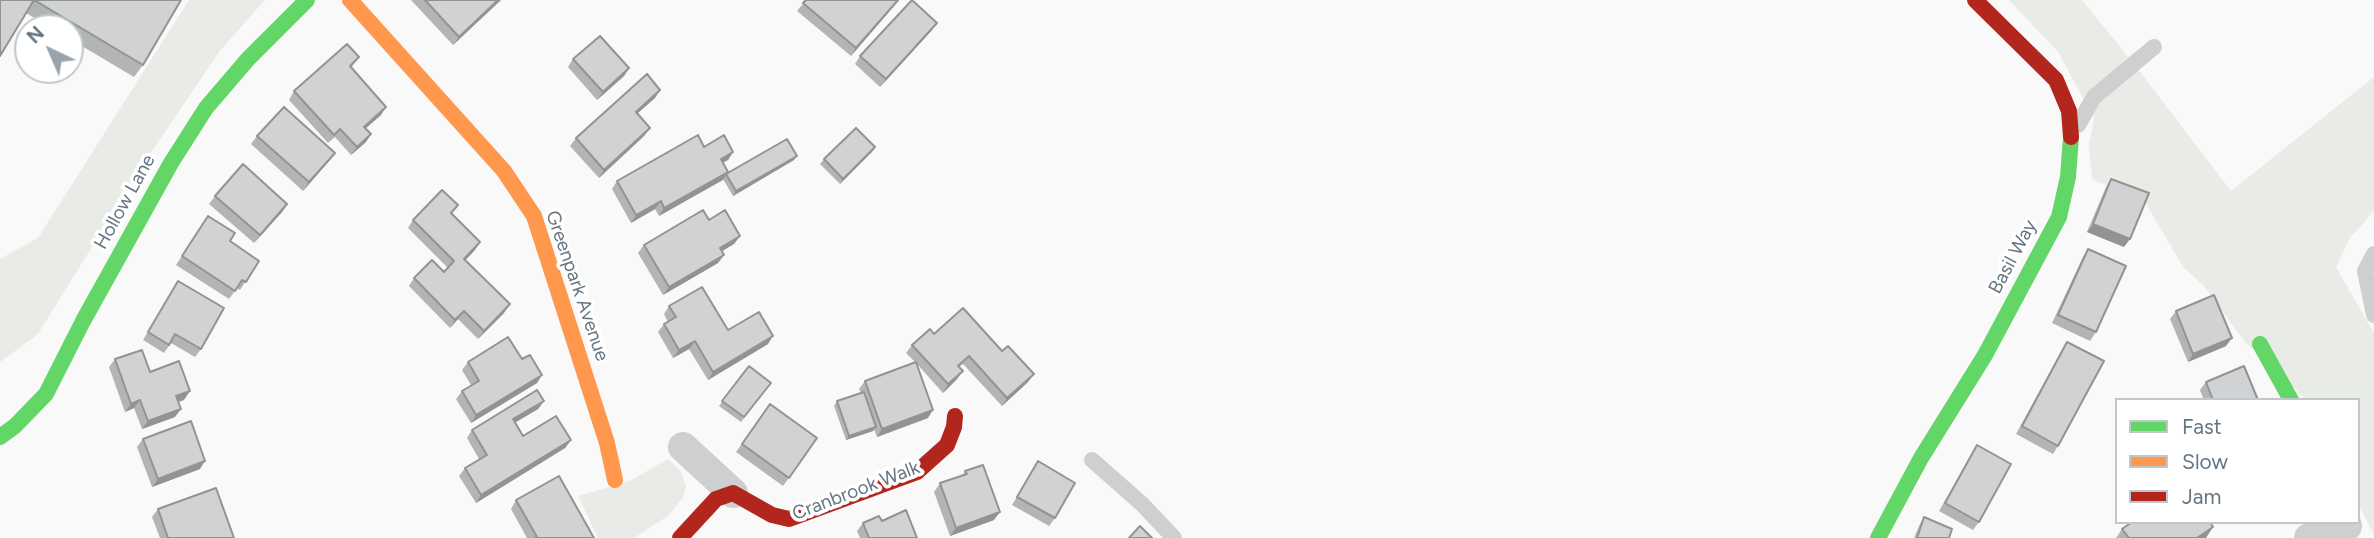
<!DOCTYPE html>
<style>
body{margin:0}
#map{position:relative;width:2374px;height:538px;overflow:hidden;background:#f9f9f9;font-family:Figtree,sans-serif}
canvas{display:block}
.legend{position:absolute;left:2115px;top:398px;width:245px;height:126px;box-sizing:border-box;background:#fff;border:2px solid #c1c8cd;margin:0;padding:9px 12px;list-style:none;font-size:21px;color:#657683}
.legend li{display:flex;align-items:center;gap:14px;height:35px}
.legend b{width:35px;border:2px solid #c1c8cd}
.north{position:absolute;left:14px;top:14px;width:70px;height:70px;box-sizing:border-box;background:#fff;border:2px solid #c1c8cd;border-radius:50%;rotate:316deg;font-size:19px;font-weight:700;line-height:28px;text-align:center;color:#657683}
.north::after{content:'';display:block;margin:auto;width:24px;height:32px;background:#99a4ac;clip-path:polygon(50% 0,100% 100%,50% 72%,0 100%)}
</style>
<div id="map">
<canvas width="2374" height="538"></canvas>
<ul class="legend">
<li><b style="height:9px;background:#63d668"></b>Fast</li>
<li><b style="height:9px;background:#ff974d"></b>Slow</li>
<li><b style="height:9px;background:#b3261e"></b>Jam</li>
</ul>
<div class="north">N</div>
</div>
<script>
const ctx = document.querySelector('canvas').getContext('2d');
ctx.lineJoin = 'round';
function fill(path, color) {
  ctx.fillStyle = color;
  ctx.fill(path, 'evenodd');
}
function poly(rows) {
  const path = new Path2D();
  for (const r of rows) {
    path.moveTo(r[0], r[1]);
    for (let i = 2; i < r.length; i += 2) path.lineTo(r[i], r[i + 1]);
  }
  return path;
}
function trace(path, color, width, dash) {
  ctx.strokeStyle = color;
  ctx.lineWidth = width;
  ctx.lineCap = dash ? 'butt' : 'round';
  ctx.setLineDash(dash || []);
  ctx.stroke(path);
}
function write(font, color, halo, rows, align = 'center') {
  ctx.font = font + ' Figtree,sans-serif';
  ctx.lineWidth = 7;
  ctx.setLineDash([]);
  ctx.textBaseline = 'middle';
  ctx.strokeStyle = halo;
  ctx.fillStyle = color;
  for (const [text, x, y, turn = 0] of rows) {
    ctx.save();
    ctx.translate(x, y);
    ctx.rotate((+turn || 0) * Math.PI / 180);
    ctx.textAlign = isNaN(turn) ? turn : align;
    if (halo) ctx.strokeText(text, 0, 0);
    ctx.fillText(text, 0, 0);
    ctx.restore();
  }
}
fill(poly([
 [189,0,265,0,219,52,144,163,38,334,0,362,0,259,38,238],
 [2009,0,2082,0,2134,64,2231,191,2374,77,2374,211,2350,238,2336,267,2374,333,2374,535,2358,504,2358,400,2307,400,2244,341,2204,286,2183,267,2145,202,2092,179,2089,145,2094,118,2058,52],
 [668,459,680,470,686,486,684,496,669,515,634,538,598,538,578,496,630,481]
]), '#e8ebe6');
trace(poly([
 [2078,125,2094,97,2154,47],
 [2374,254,2365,271,2374,315],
 [1092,460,1142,504,1174,538]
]), '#cecfd0', 16);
trace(poly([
 [683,447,733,493],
 [2309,538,2347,526,2345,522]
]), '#cecfd0', 30);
trace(poly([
 [2260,344,2291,400],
 [0,437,15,426,46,394,83,321,171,163,206,108,248,59,307,0],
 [1878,538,1921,458,1985,355,2059,217,2068,177,2071,137]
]), '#63d668', 16);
trace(poly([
 [350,0,504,171,534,216,607,443,615,480]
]), '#ff974d', 16);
trace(poly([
 [1975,0,2056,80,2069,111,2071,137],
 [680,538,716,499,733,493,772,515,789,519,917,472,947,445,954,427,955,416]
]), '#b3261e', 16);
fill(poly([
 [0,0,181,0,143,65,134,77,70,39,70,28,52,28,26,13],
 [411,0,501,0,453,45],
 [806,0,899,0,851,56,797,11],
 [937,23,931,31,880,87,855,64,860,56],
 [359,57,351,68,381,115,366,128,371,134,366,142,351,155,335,137,328,143,289,100,294,91],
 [573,59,629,68,624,76,597,100,568,67],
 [655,98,637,113,650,128,644,136,599,178,570,146,576,138],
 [257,136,329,161,303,191,251,144],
 [704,147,733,152,728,160,723,162,727,174,794,160,733,196,723,179,659,216,655,209,631,223,612,189,617,181],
 [875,147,840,184,820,164,824,159],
 [2111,179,2124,247,2087,232,2106,187],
 [215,196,287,204,282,212,254,243,209,204],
 [452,214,475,250,465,260,504,313,478,339,458,319,450,328,409,286,414,278,444,272,448,268,408,228,413,220],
 [208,216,230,241,259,261,240,290,237,288,229,299,176,265],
 [709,220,740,236,734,244,722,251,724,255,718,263,663,295,638,253,644,245],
 [2088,249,2096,332,2090,341,2052,323,2083,257],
 [178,281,201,349,195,357,171,343,164,353,143,340],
 [669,306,728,330,768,344,708,380,689,349,673,358,658,332,664,324,668,322,664,314],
 [2176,311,2226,346,2188,362,2170,319],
 [934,334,1028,382,1002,406,963,364,959,367,957,379,943,393,917,364,928,418,877,437,874,429,873,431,846,440,834,406,837,401,861,393,859,389,865,381,915,362,906,353,912,345],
 [2067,342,2058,446,2053,454,2016,434,2062,350],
 [115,359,150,372,184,400,178,402,175,417,142,429,134,408,125,412,109,367],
 [468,362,537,383,471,423,456,399,462,391,471,385,462,370],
 [749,366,771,383,741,422,719,406],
 [2206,382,2258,400,2204,400,2200,390],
 [544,401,538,409,515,423,523,436,571,440,565,448,476,503,459,476,465,468,479,459,467,438,472,430],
 [770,404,817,438,783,486,736,452],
 [143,439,200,469,152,487,137,447],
 [1977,445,1979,522,1973,530,1939,511,1972,453],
 [1038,461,1055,518,1049,526,1012,505],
 [965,471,994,520,950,536,934,492,940,483,962,476],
 [516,500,594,538,527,538,511,509],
 [158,509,234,538,160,538,152,517],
 [1924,517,1949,538,1914,538,1919,526],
 [882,521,917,538,860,538,857,531,863,523],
 [2213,527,2205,538,2116,538,2122,529]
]), '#b3b5b5');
fill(poly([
 [498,0,501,0,453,45,459,37],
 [898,0,899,0,851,56,856,48],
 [937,23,931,31,880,87,886,79],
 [629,68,624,76,597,100,603,92],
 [660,90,655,98,630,120,636,112],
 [386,107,381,115,358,135,364,127],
 [650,128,644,136,599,178,604,170],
 [371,134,366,142,351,155,357,147],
 [875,147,872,152,840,184,843,179],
 [733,152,728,160,715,167,721,159],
 [335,153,329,161,303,191,309,182],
 [797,156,794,160,733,196,736,191],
 [728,172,723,180,659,216,664,208],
 [661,201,655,209,631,223,636,215],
 [287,204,282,212,254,243,260,235],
 [2093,224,2130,239,2124,247,2087,232],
 [740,236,734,244,714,256,720,248],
 [480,242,475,250,459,267,464,259],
 [724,255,718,263,663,295,669,287],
 [510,304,504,313,478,339,484,331],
 [464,311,458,319,450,328,455,320],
 [773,336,768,344,708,380,713,372],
 [2232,338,2226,346,2188,362,2193,354],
 [695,341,689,349,673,358,679,350],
 [963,371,957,379,943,393,948,384],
 [1034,374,1028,382,1002,406,1007,398],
 [542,375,537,383,471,423,476,415],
 [190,391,184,400,171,404,176,396],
 [140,400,134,408,125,412,131,404],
 [544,401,538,409,507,427,513,419],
 [181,409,175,417,142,429,148,421],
 [933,410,928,418,877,437,882,429],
 [876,427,873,431,846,440,849,436],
 [571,440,565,448,476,503,481,495],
 [205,461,200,469,152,487,158,479],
 [1000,512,994,520,950,536,956,528],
 [2213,527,2206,538,2197,538]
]), '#929394');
const building = poly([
 [0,0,181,0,143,65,34,0,0,56,0,0],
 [425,0,498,0,459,37,425,0],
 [806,0,898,0,856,48,803,3,806,0],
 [912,0,937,23,886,79,860,56,912,0],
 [600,36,629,68,603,92,573,59,600,36],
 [347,44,359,57,350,66,386,107,364,127,371,134,357,147,340,129,334,135,294,91,347,44],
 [647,74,660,90,636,112,650,128,604,170,576,138,647,74],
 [284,107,335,153,309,182,257,136,284,107],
 [856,128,875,147,843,179,824,159,856,128],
 [698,135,704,147,724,135,733,152,721,159,728,172,664,208,661,201,636,215,617,181,698,135],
 [787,139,797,156,736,191,726,174,787,139],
 [243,164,287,204,260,235,215,196,243,164],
 [2111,179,2149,193,2130,239,2093,224,2111,179],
 [442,190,458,205,451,213,480,242,464,259,510,304,484,331,464,311,455,320,414,278,432,260,444,272,454,261,413,220,442,190],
 [703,210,709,220,725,210,740,236,720,248,724,255,669,287,644,245,703,210],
 [208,216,235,233,230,241,259,261,246,282,242,280,235,291,182,256,208,216],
 [2088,249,2126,266,2096,332,2058,315,2088,249],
 [178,281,224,308,201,349,175,334,169,345,148,332,178,281],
 [702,287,728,330,759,312,773,336,713,372,695,341,679,350,664,324,676,317,669,306,702,287],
 [2214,295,2232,338,2193,354,2176,311,2214,295],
 [963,308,1002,351,1008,346,1034,374,1007,398,969,356,958,366,963,371,948,384,912,345,930,329,934,334,963,308],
 [508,337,522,359,530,355,542,375,476,415,462,391,479,381,468,362,508,337],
 [2067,342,2104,361,2058,446,2022,426,2067,342],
 [142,350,150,372,179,361,190,391,176,396,181,409,148,421,140,400,131,404,115,359,142,350],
 [916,362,933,410,882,429,865,381,916,362],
 [749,366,771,383,744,417,722,401,749,366],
 [2244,366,2258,400,2213,400,2206,382,2244,366],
 [537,390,544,401,513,419,523,436,556,416,571,440,481,495,465,468,487,455,472,430,537,390],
 [864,392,876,427,849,436,837,401,864,392],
 [770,404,817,438,789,478,742,444,770,404],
 [191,421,205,461,158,479,143,439,191,421],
 [1977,445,2011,464,1979,522,1945,503,1977,445],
 [1038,461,1075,483,1055,518,1017,497,1038,461],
 [983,465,1000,512,956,528,940,483,967,474,965,471,983,465],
 [559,476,594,538,535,538,537,537,516,500,559,476],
 [216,488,234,538,168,538,158,509,216,488],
 [906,510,917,538,869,538,863,523,879,516,882,521,906,510],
 [1924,517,1952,529,1949,538,1917,538,1924,517],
 [2132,522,2210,522,2213,527,2197,538,2129,538,2122,529,2132,522],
 [1140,526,1152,538,1129,538,1140,526]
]);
fill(building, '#d0d2d3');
trace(building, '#929394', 2);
write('19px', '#657683', '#fff', [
 ["Hollow Lane",125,202,-61],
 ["Basil Way",2013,257,-62],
 ["Greenpark Avenue",577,286,71],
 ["Cranbrook Walk",856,491,-21]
]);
</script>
